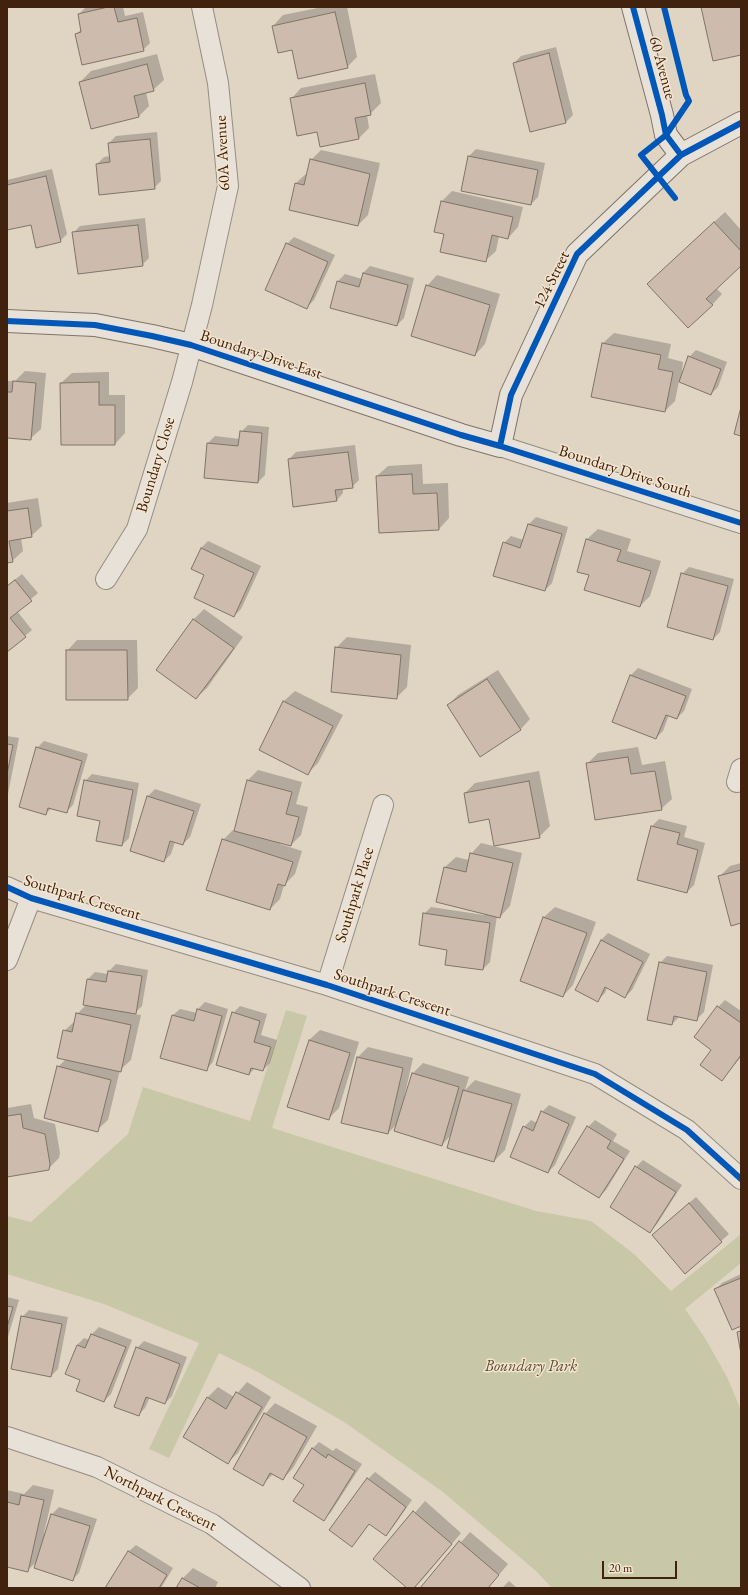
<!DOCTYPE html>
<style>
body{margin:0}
#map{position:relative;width:748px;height:1595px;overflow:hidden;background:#e0d4c3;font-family:"EB Garamond",serif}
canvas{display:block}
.frame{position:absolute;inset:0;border:8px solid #40220e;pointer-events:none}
.scale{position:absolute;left:602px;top:1561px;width:75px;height:18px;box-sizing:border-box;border:2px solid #40220e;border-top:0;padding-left:5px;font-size:12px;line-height:14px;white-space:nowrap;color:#40220e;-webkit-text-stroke:3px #f3e5d0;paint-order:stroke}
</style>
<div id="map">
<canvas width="748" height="1595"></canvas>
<div class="frame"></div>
<div class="scale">20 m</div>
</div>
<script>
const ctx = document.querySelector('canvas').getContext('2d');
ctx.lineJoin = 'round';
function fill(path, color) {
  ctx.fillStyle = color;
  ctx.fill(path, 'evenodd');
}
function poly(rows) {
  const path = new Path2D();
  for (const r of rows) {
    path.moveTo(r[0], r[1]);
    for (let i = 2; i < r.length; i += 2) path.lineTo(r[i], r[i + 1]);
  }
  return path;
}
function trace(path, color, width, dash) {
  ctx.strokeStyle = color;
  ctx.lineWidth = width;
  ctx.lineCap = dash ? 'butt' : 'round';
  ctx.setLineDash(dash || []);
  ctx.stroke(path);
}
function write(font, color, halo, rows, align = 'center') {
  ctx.font = font + ' "EB Garamond",serif';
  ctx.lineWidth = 3;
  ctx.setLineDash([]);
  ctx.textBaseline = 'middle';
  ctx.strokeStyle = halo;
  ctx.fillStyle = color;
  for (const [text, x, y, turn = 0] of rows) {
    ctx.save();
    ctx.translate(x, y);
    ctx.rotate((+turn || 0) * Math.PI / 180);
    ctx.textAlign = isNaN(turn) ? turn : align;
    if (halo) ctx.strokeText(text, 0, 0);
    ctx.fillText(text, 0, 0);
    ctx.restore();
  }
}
fill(poly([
 [286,1010,307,1016,272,1128,536,1211,591,1221,634,1254,671,1291,741,1234,741,1263,685,1309,705,1338,727,1377,741,1410,741,1588,552,1588,536,1571,443,1492,344,1422,256,1371,219,1353,169,1458,149,1449,199,1343,104,1304,7,1274,7,1216,31,1222,128,1134,143,1087,250,1121]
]), '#c8c8a8');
fill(poly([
 [86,7,123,7,125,16,143,12,150,43,143,50,76,34,82,29,79,14],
 [323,7,347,7,357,57,347,67,293,49,273,26,283,15],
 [556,47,573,115,566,122,531,131,514,63,521,56],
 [157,54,164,80,153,90,146,92,149,106,139,116,80,82,91,71],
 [375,74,381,103,370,114,367,115,369,128,359,138,318,131,291,99,301,88],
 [157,132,161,181,154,188,97,164,104,157,111,156,109,143,116,136],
 [476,149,545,163,538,197,531,204,469,156],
 [321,150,380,163,368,215,358,225,296,183,307,173,311,160],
 [52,169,67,234,60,241,31,223,7,228,7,180],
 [452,191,523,207,518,227,508,238,499,236,496,251,485,261,445,233,442,201],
 [725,212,741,230,741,264,716,288,722,294,712,305,659,273],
 [145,218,149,258,142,265,73,233,80,226],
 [294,237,335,255,314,300,307,307,287,244],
 [370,266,414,278,404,318,397,325,338,281,345,274,362,279,363,273],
 [437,275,500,294,485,344,475,355,427,286],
 [614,333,671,344,668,358,683,362,681,379,689,357,696,350,727,362,718,387,711,394,679,381,675,401,665,411,603,343],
 [25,371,46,373,41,429,30,439,7,437,7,381,15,381],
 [109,372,109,395,125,395,125,433,115,444,61,383,72,373],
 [248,425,269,427,265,475,258,482,208,443,215,436,240,439,241,432],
 [355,445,359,480,352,487,343,488,343,493,336,501,289,459,296,452],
 [422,464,423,484,448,483,449,518,439,529,377,476,388,466],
 [38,498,42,526,31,536,21,538,23,551,12,561,7,562,7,503],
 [536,517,568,527,552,583,545,590,504,543,511,536,524,540,529,524],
 [598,529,631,539,627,551,661,561,650,596,640,606,590,575,578,571,587,539],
 [208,541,261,566,241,609,234,616,206,575,201,548],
 [689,567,734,579,720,632,713,639,682,574],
 [22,574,38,593,17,611,32,630,7,651,7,586],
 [204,609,243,637,207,688,196,698,157,670,194,619],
 [347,637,411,645,407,687,396,698,336,648],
 [77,640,137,640,138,688,127,699,67,651],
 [638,668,692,689,684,711,677,718,669,715,663,731,656,738,613,721,631,675],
 [498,670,530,719,520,730,448,705,458,695],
 [295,691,343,715,318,763,308,773,260,749,284,701],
 [7,736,19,738,7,799],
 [44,741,88,754,73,805,66,812,52,808,45,814,37,748],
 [638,747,642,765,665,761,672,799,661,809,587,764,598,753],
 [258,770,302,782,296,804,308,807,301,835,291,845,280,842,280,844,302,851,295,874,284,885,280,899,270,909,223,840,233,830,235,830,248,780],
 [539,771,550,826,539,837,490,818,465,793,475,783],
 [92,774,139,783,129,838,122,845,101,820,85,781],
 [155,789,201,804,190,837,183,844,175,842,171,854,164,861,148,796],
 [659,819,687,826,684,837,705,843,694,885,687,892,638,880,652,826],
 [481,843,522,853,510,906,500,917,497,916,490,962,483,969,448,949,424,914,431,907,484,915,485,913,437,902,445,867,456,857,469,860,471,854],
 [741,863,741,922,719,877,730,866],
 [555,907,596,922,573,985,563,996,521,980,544,917],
 [608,933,650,954,632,990,625,997,607,988,605,993,598,1000,601,940],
 [667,956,713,965,704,1012,697,1019,679,1017,672,1024,660,963],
 [116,964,148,970,142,1006,134,1014,141,1015,131,1060,120,1070,108,1120,97,1130,58,1067,66,1059,64,1031,75,1021,77,1014,86,1005,84,1004,88,979,95,972,108,974,109,971],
 [725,1000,741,1011,741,1057,722,1080,713,1050,718,1007],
 [205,1002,228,1009,213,1062,206,1070,172,1016,180,1009,197,1013,198,1009],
 [240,1006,267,1014,261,1035,277,1040,270,1063,263,1070,255,1068,249,1074,233,1013],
 [320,1030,359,1042,339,1108,329,1118,309,1040],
 [368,1047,413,1058,404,1098,406,1098,413,1073,423,1063,469,1077,465,1090,475,1080,521,1094,505,1150,494,1161,451,1135,442,1145,398,1123,388,1133,358,1057],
 [31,1104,34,1118,55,1124,60,1153,59,1158,48,1169,7,1176,7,1108],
 [549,1105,576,1117,555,1165,548,1172,524,1127,531,1120,537,1123,542,1112],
 [595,1120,617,1134,613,1141,630,1151,606,1190,599,1197,588,1127],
 [643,1160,682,1185,657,1224,650,1231,636,1167],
 [696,1197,729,1234,686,1272,660,1228],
 [741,1274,741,1325,715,1290,722,1283],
 [7,1297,19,1300,7,1340],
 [29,1310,68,1317,58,1369,51,1376,22,1317],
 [99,1327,132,1340,111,1394,104,1401,81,1380,66,1374,77,1345,84,1338,90,1340,92,1334],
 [144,1341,187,1357,172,1396,165,1403,150,1397,145,1408,138,1415,137,1348],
 [247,1382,271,1397,238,1453,227,1463,207,1398,218,1387,234,1397],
 [275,1403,317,1426,293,1468,283,1479,274,1473,263,1484,234,1468,265,1414],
 [319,1442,333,1451,336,1448,362,1464,331,1512,324,1519,305,1484,312,1449],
 [375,1472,412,1500,393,1527,386,1534,370,1523,352,1546,368,1479],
 [33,1485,54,1490,44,1533,46,1534,52,1514,59,1507,97,1519,79,1573,72,1580,37,1561,28,1570,7,1566,7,1490,24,1494],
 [425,1501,461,1533,422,1580,414,1588,409,1588,375,1559],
 [470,1532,508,1564,488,1588,421,1588],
 [136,1545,173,1568,161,1588,107,1588,128,1552],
 [193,1568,218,1582,215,1588,177,1588,183,1578],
 [509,1581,517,1588,502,1588]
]), '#0003');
const building = poly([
 [108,7,114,7,118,22,137,18,144,51,82,65,75,34,81,32,78,14,108,7],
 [701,7,741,7,741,55,713,61,701,7],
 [335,12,348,68,298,79,292,50,278,53,272,26,335,12],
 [549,53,566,123,530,132,513,63,549,53],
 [147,64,154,91,134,96,139,117,91,129,79,82,147,64],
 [365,83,371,115,355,118,359,139,320,147,317,132,297,136,290,98,365,83],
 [150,139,155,189,99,195,96,164,110,162,108,143,150,139],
 [468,156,538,170,531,205,461,191,468,156],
 [310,159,370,174,358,226,289,210,295,183,304,185,310,159],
 [46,176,61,242,36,248,31,225,7,230,7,185,46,176],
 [441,201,513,217,508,239,492,235,486,262,440,252,444,234,434,232,441,201],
 [714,222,741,251,741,266,706,299,713,305,688,328,647,284,714,222],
 [138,225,143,266,78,274,72,232,138,225],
 [286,243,328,262,307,309,265,290,286,243],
 [363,273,408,285,397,326,330,308,337,281,359,287,363,273],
 [426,285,490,305,475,356,411,336,426,285],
 [602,343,661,355,658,369,673,372,665,412,591,397,602,343],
 [688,356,721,369,711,395,679,382,688,356],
 [13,381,36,383,31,440,7,438,7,392,12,392,13,381],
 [99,382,99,405,115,405,115,445,61,445,60,383,99,382],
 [741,407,741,436,734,434,741,407],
 [240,431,262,433,258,483,204,478,207,443,238,446,240,431],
 [348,452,353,488,335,490,337,501,293,507,288,459,348,452],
 [412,474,413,494,437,493,439,530,379,533,376,476,412,474],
 [28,508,32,537,9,541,13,562,7,563,7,511,28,508],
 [528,524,562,534,545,591,493,576,503,542,520,548,528,524],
 [586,539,621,550,617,561,651,571,640,607,584,590,589,575,577,572,586,539],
 [201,548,254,573,234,617,194,598,204,575,191,569,201,548],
 [681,573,728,586,713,640,667,627,681,573],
 [15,580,32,601,10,618,26,637,7,652,7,586,15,580],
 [193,619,234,648,196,699,156,670,193,619],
 [335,647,401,655,397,699,331,692,335,647],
 [66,650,127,650,128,700,66,700,66,650],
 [630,675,686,696,677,719,666,715,656,739,612,722,630,675],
 [487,679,521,730,480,757,447,705,487,679],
 [283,701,333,726,308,775,259,750,283,701],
 [7,744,13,745,7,774,7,744],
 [36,747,82,761,67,813,48,808,46,815,19,807,36,747],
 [628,757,631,774,655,771,662,810,595,820,586,763,628,757],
 [84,780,133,790,122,846,96,841,100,821,77,816,84,780],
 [247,780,292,792,286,814,299,817,291,846,234,831,247,780],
 [529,781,540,838,494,846,489,819,469,823,464,793,529,781],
 [147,796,194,811,183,845,170,841,164,862,130,851,147,796],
 [651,826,680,833,677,844,698,850,687,893,637,880,651,826],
 [222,839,293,862,285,886,278,884,270,910,206,890,222,839],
 [470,853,513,863,500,918,436,902,444,867,466,872,470,853],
 [741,870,741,923,731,926,718,876,741,870],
 [423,913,490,923,483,970,445,965,447,950,419,945,423,913],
 [543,917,587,933,563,997,520,981,543,917],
 [601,940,643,962,625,998,605,987,598,1002,575,990,601,940],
 [659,962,707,972,697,1021,674,1016,672,1025,647,1020,659,962],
 [108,971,142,976,136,1014,83,1005,87,979,106,982,108,971],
 [717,1006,741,1023,741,1055,722,1081,700,1065,711,1050,694,1037,717,1006],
 [197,1009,222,1016,207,1071,160,1058,172,1015,194,1021,197,1009],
 [232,1012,260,1021,254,1042,271,1047,263,1071,251,1068,249,1075,216,1065,232,1012],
 [76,1013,131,1025,121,1072,57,1058,63,1030,72,1032,76,1013],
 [309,1040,350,1053,329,1120,287,1107,309,1040],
 [357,1057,403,1068,388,1134,341,1123,357,1057],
 [57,1066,111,1080,98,1132,44,1118,57,1066],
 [412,1073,459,1087,442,1146,394,1131,412,1073],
 [463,1090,512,1104,494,1162,447,1148,463,1090],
 [541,1111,569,1124,548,1173,510,1157,523,1126,533,1131,541,1111],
 [21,1114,23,1128,45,1134,50,1164,49,1170,7,1177,7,1116,21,1114],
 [587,1126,611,1141,607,1148,624,1159,599,1198,558,1173,587,1126],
 [635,1166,676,1192,650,1233,610,1207,635,1166],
 [689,1203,722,1242,685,1274,652,1235,689,1203],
 [741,1278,741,1326,732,1330,714,1289,741,1278],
 [7,1306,13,1307,7,1327,7,1306],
 [21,1316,62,1324,51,1377,11,1369,21,1316],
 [741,1331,741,1354,737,1332,741,1331],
 [91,1334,126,1347,104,1402,76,1391,80,1380,65,1374,77,1345,85,1348,91,1334],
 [136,1347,180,1364,165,1404,146,1397,139,1416,114,1407,136,1347],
 [236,1392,262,1407,228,1464,183,1437,207,1397,226,1409,236,1392],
 [264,1413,307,1437,283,1480,270,1473,263,1486,233,1469,264,1413],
 [312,1448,326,1458,328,1454,355,1471,324,1521,293,1501,304,1485,293,1478,312,1448],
 [367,1478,406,1507,386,1536,369,1524,352,1547,329,1530,367,1478],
 [21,1495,44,1500,28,1572,7,1567,7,1502,19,1505,21,1495],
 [413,1511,452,1544,414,1588,407,1588,373,1559,413,1511],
 [51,1514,90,1526,73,1581,34,1568,51,1514],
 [459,1541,499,1575,488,1588,420,1588,459,1541],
 [128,1551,167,1575,159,1588,105,1588,128,1551],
 [182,1578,200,1588,176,1588,182,1578]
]);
fill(building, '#cdbcad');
trace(building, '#7f7468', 1);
const street = poly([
 [500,446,741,523],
 [106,579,137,529,182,382,202,305,228,186,218,83,202,7],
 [737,782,741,769],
 [7,887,31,898,327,985,595,1074,687,1130,741,1179],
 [7,960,31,898],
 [327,985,383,805],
 [7,1437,97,1467,212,1524,300,1588]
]);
const secondary = poly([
 [633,7,662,115,666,135,681,155],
 [7,321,95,325,152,336,191,345,461,435,500,446,511,395,577,254,681,155,741,123]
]);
trace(street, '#968c80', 22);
trace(secondary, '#7f7468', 24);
trace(street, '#e7e1d7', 20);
trace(secondary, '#e7e1d7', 22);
trace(poly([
 [633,7,662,115,666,135,681,155],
 [664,7,686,95,689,101,666,135,641,155,675,198],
 [7,321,95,325,152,336,191,345,461,435,500,446,741,523],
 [500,446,511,395,577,254,681,155,741,123],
 [7,887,31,898,327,985,595,1074,687,1130,741,1179]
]), '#0057b8', 6);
write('16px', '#40220e', '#f3e5d0', [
 ["60 Avenue",662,68,75],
 ["60A Avenue",223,153,-93],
 ["124 Street",552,280,-64],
 ["Boundary Drive East",261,355,18],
 ["Boundary Close",156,465,-73],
 ["Boundary Drive South",625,472,18],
 ["Southpark Place",355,895,-73],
 ["Southpark Crescent",82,898,17],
 ["Southpark Crescent",392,993,18],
 ["Northpark Crescent",160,1499,27]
]);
write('italic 16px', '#5d492f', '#f3e5d0', [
 ["Boundary Park",531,1367]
]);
</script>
